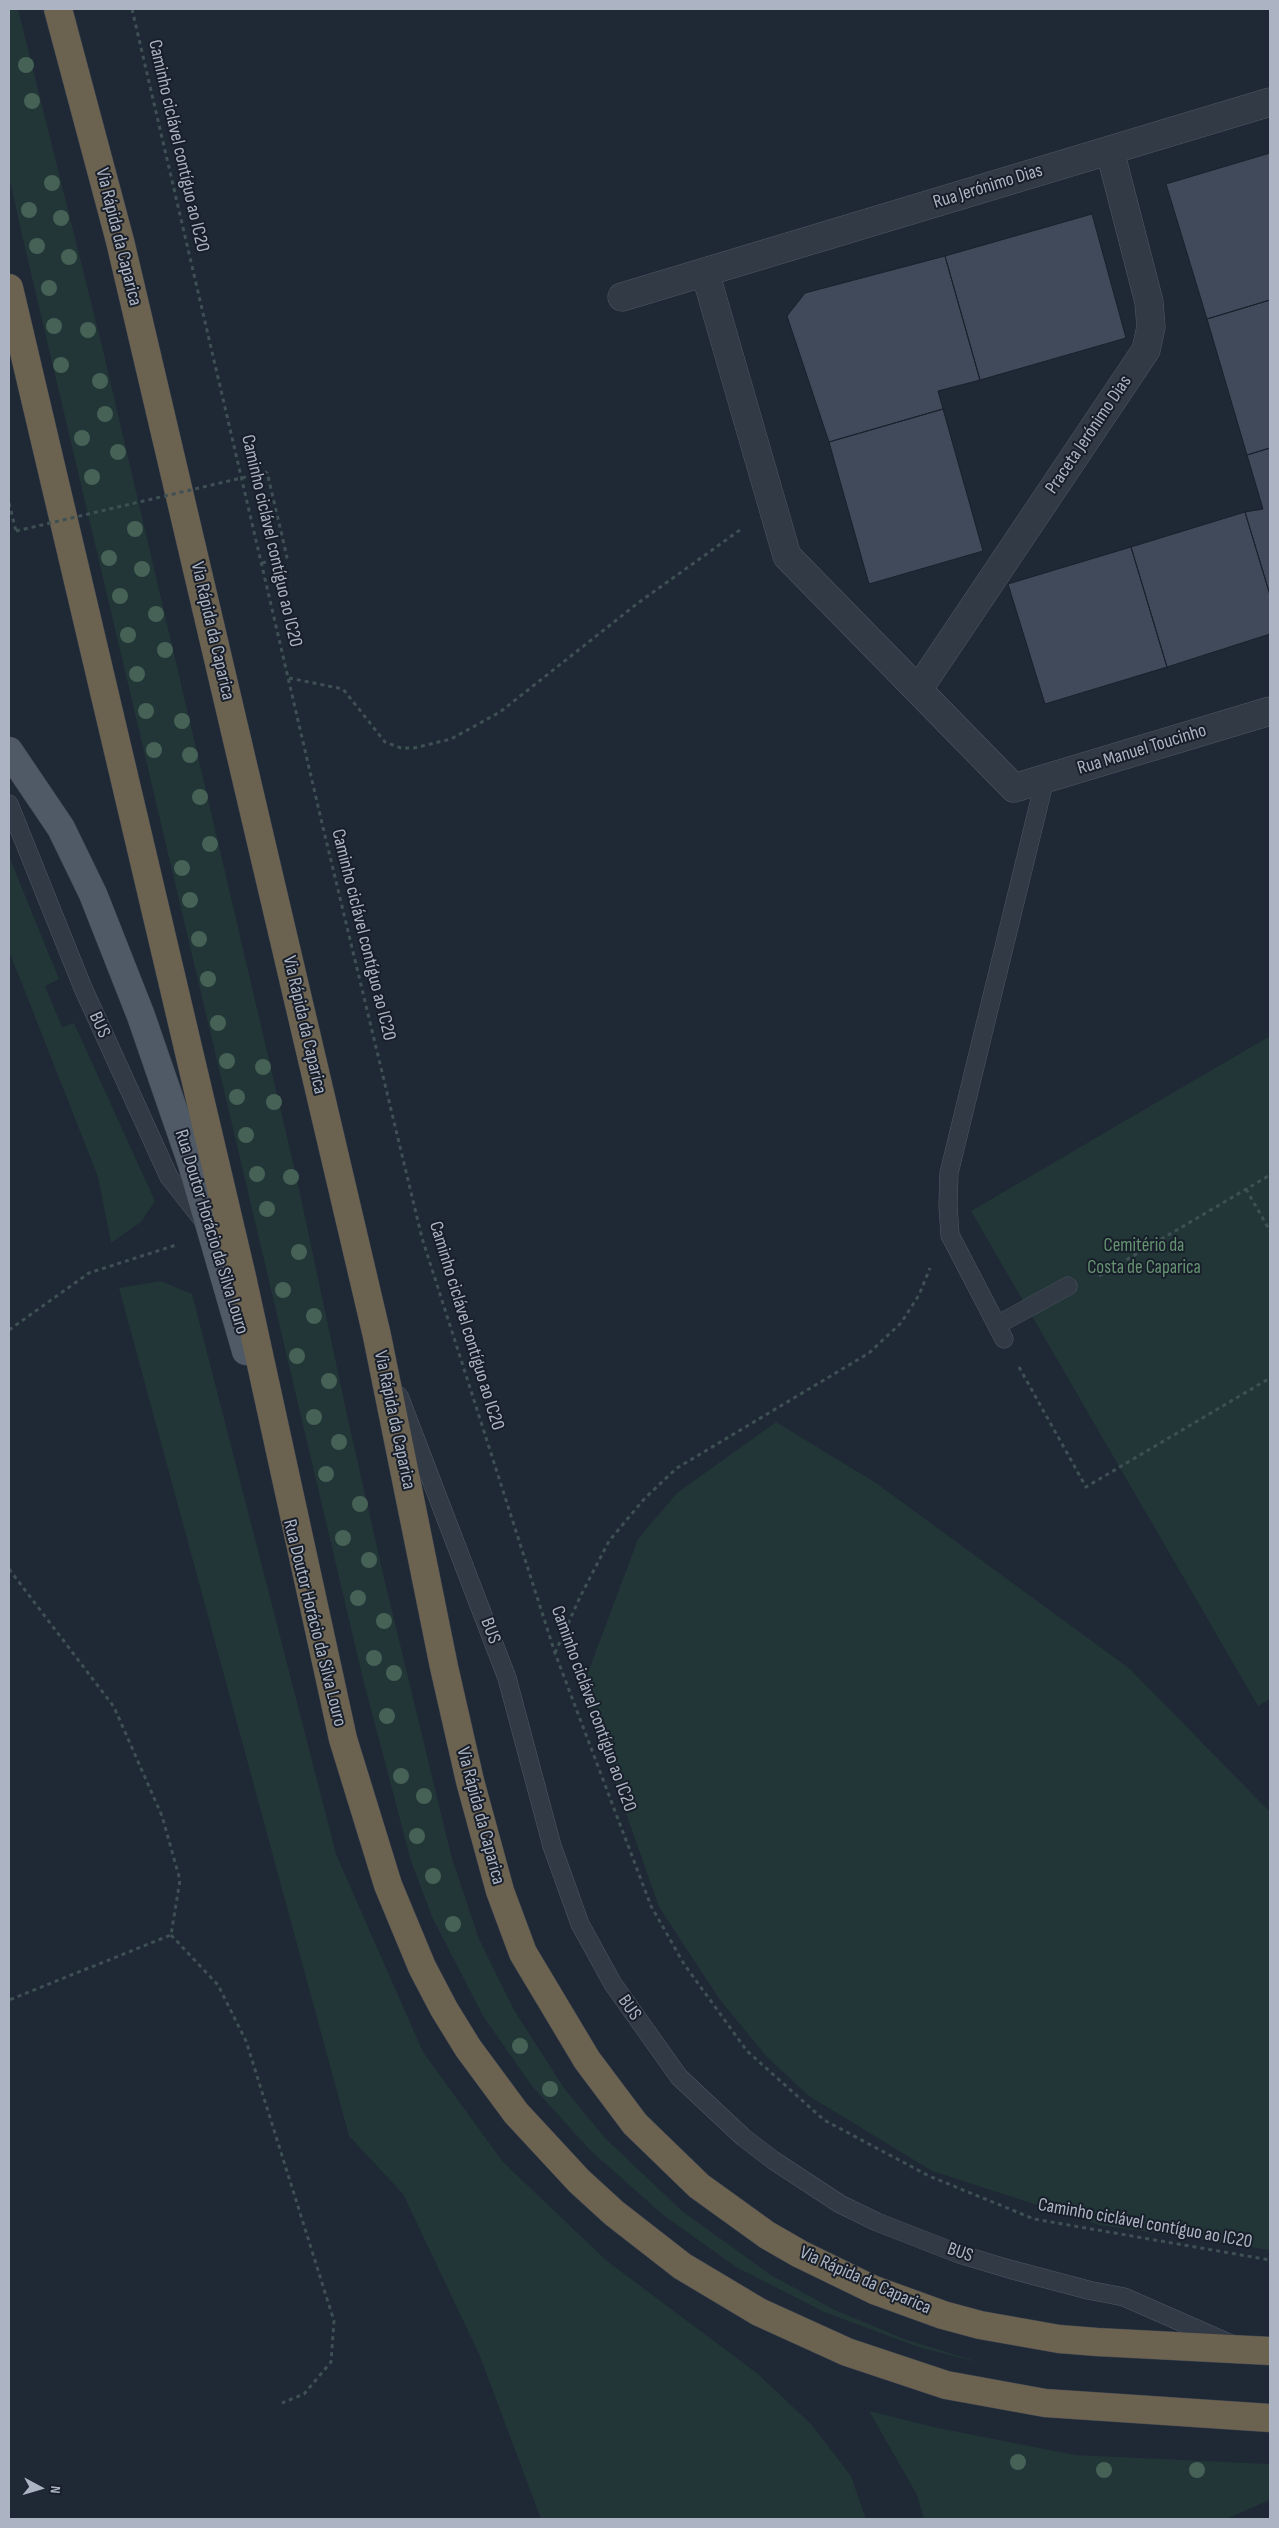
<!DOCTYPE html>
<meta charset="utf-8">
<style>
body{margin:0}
#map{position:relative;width:1279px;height:2528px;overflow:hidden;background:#1f2835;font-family:"Sofia Sans Condensed",sans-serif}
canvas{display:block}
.frame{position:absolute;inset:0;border:10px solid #acb4c3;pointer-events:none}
.north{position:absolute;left:15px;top:2463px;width:50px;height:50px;-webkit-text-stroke:4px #181f2a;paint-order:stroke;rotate:96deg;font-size:14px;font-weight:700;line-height:20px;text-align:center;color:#acb4c3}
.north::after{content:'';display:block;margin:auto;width:18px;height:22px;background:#acb4c3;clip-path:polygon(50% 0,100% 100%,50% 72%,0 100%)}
</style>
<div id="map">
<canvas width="1279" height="2528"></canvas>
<div class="frame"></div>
<div class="north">N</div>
</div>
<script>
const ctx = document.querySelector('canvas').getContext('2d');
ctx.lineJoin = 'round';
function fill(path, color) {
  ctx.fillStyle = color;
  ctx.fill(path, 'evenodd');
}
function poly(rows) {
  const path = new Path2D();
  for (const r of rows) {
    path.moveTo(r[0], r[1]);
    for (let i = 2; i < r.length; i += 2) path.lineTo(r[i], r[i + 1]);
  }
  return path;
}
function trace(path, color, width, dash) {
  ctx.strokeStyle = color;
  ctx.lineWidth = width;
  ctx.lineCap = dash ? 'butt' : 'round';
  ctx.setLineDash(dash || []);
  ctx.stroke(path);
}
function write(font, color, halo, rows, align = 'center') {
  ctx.font = font + ' "Sofia Sans Condensed",sans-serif';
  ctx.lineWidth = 4;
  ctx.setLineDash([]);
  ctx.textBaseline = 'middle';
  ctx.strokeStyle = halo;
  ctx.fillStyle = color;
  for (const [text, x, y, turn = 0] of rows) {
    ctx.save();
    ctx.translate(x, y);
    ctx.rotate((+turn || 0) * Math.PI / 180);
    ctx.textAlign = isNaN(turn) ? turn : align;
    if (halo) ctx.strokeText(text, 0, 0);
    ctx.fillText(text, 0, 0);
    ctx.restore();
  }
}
fill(poly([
 [9,9,18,9,102,346,298,1184,349,1424,385,1582,451,1855,479,1939,514,2010,564,2088,605,2138,682,2211,771,2275,833,2309,904,2339,985,2364,918,2347,824,2312,736,2267,663,2215,590,2150,532,2086,483,2016,432,1917,411,1861,363,1679,22,235,9,176],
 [9,856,59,979,45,986,62,1027,74,1023,155,1201,141,1222,111,1243,98,1177,9,951],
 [1270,1036,1270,1699,1258,1706,971,1211],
 [161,1281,192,1294,336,1854,423,2052,503,2162,607,2261,758,2374,812,2425,851,2476,866,2519,541,2519,479,2354,403,2194,349,2136,119,1288],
 [776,1422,876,1483,1130,1669,1270,1812,1270,2250,1099,2225,932,2171,809,2096,767,2057,720,2000,659,1907,582,1688,638,1539,677,1493],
 [869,2411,933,2427,1075,2455,1270,2464,1270,2500,1226,2519,924,2519,917,2495]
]), '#223537');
const building = poly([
 [1270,153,1270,300,1207,319,1166,184,1270,153],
 [1092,214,1126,338,980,380,945,256,1092,214],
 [945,256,980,380,938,391,943,409,829,442,787,316,805,293,945,256],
 [1270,300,1270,448,1247,455,1207,319,1270,300],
 [943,409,983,551,869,584,829,442,943,409],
 [1270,448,1270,595,1245,512,1263,509,1247,455,1270,448],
 [1245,512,1270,595,1270,634,1167,667,1131,547,1245,512],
 [1131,547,1167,667,1045,704,1008,584,1131,547]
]);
fill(building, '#404a5a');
trace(building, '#1a212c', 1);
const lane = poly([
 [9,804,83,988,169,1177,202,1219],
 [997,1325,1068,1286],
 [1004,1339,950,1235,948,1205,949,1173,1045,779],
 [399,1396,507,1678,552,1846,580,1924,613,1984,679,2077,743,2137,773,2160,840,2204,877,2222,959,2254,1009,2269,1088,2290,1124,2297,1231,2344]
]);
const street = poly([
 [705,272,787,556,1014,788,1270,711],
 [622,297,1270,102],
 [918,690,1146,350,1151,327,1149,302,1110,151]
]);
const primary = poly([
 [9,751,61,828,93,894,141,1016,192,1164,246,1351]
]);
const highway = poly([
 [58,9,120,241,377,1336,444,1667,470,1781,500,1891,523,1953,587,2060,635,2124,699,2186,767,2235,800,2254,874,2290,943,2315,980,2325,1059,2339,1097,2342,1270,2351],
 [9,288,242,1277,343,1739,388,1885,422,1967,444,2009,468,2048,516,2113,579,2181,614,2213,682,2266,759,2312,847,2352,946,2385,1045,2403,1270,2418]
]);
trace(lane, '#505764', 19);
trace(street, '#505764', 29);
trace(primary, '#3c434f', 29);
trace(highway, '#3d4450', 29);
trace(poly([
 [132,9,321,819,422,1238,555,1653,651,1906,684,1964,747,2051,824,2120,929,2176,1034,2219,1270,2260],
 [9,503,16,531],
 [262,563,287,557,267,472],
 [289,678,343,689,385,742,401,748,414,748,451,739,500,712,638,603,740,530],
 [1246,1189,1270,1231],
 [1099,1276,1270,1175],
 [9,1330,89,1273,176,1245],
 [1019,1367,1086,1487,1270,1378],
 [9,1569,114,1707,162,1816,180,1880,171,1935,9,2000],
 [555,1653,580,1597,609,1541,645,1498,677,1468,869,1353,901,1323,919,1295,930,1268],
 [171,1935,218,1985,246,2041,334,2321,331,2362,304,2394,282,2403]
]), '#3e5054', 3, [4, 4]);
trace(lane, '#323a46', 18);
trace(street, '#323a46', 28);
trace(primary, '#505966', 28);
trace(highway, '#6c6250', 28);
trace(poly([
 [16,531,267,472]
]), '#3e5054', 3, [4, 4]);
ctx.fillStyle = '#466256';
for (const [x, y] of [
 [26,65],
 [32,101],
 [52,183],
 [29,210],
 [61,218],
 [37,246],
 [69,257],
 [49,288],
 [54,326],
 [88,330],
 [61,365],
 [100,381],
 [105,414],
 [82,438],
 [118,452],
 [92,477],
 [135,529],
 [109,558],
 [142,569],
 [120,596],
 [156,614],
 [128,635],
 [165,650],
 [137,674],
 [146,711],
 [182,721],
 [154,750],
 [190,755],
 [200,797],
 [210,844],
 [182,868],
 [190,900],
 [199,939],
 [208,979],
 [218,1023],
 [227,1061],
 [263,1067],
 [237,1097],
 [274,1102],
 [246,1135],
 [257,1174],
 [291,1177],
 [267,1209],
 [299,1252],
 [283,1290],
 [314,1316],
 [297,1356],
 [329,1381],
 [314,1417],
 [339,1442],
 [326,1474],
 [360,1504],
 [343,1538],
 [369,1560],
 [358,1598],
 [384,1621],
 [374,1658],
 [394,1673],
 [387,1716],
 [401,1776],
 [424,1796],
 [417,1836],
 [433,1876],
 [453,1924],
 [520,2046],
 [550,2089],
 [1018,2462],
 [1104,2470],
 [1197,2470]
]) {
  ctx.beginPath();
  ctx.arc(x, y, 8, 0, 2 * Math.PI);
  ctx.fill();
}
write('19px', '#acb4c3', '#181f2a', [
 ["Caminho ciclável contíguo ao IC20",178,146,77],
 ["Rua Jerónimo Dias",988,187,-17],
 ["Via Rápida da Caparica",118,237,76],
 ["Praceta Jerónimo Dias",1089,435,-56],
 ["Caminho ciclável contíguo ao IC20",271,541,77],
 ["Via Rápida da Caparica",212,631,77],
 ["Rua Manuel Toucinho",1142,750,-17],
 ["Caminho ciclável contíguo ao IC20",363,935,76],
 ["BUS",99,1025,65],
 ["Via Rápida da Caparica",304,1025,77],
 ["Rua Doutor Horácio da Silva Louro",211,1232,73],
 ["Caminho ciclável contíguo ao IC20",466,1326,73],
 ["Via Rápida da Caparica",394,1420,78],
 ["Rua Doutor Horácio da Silva Louro",314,1623,76],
 ["BUS",490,1631,69],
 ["Caminho ciclável contíguo ao IC20",593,1709,70],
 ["Via Rápida da Caparica",480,1816,75],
 ["BUS",629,2008,55],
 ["Caminho ciclável contíguo ao IC20",1145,2224,10],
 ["BUS",960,2253,19],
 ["Via Rápida da Caparica",865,2281,24]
]);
write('19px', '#659271', '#181f2a', [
 ["Cemitério da",1144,1246],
 ["Costa de Caparica",1144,1268]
]);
</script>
